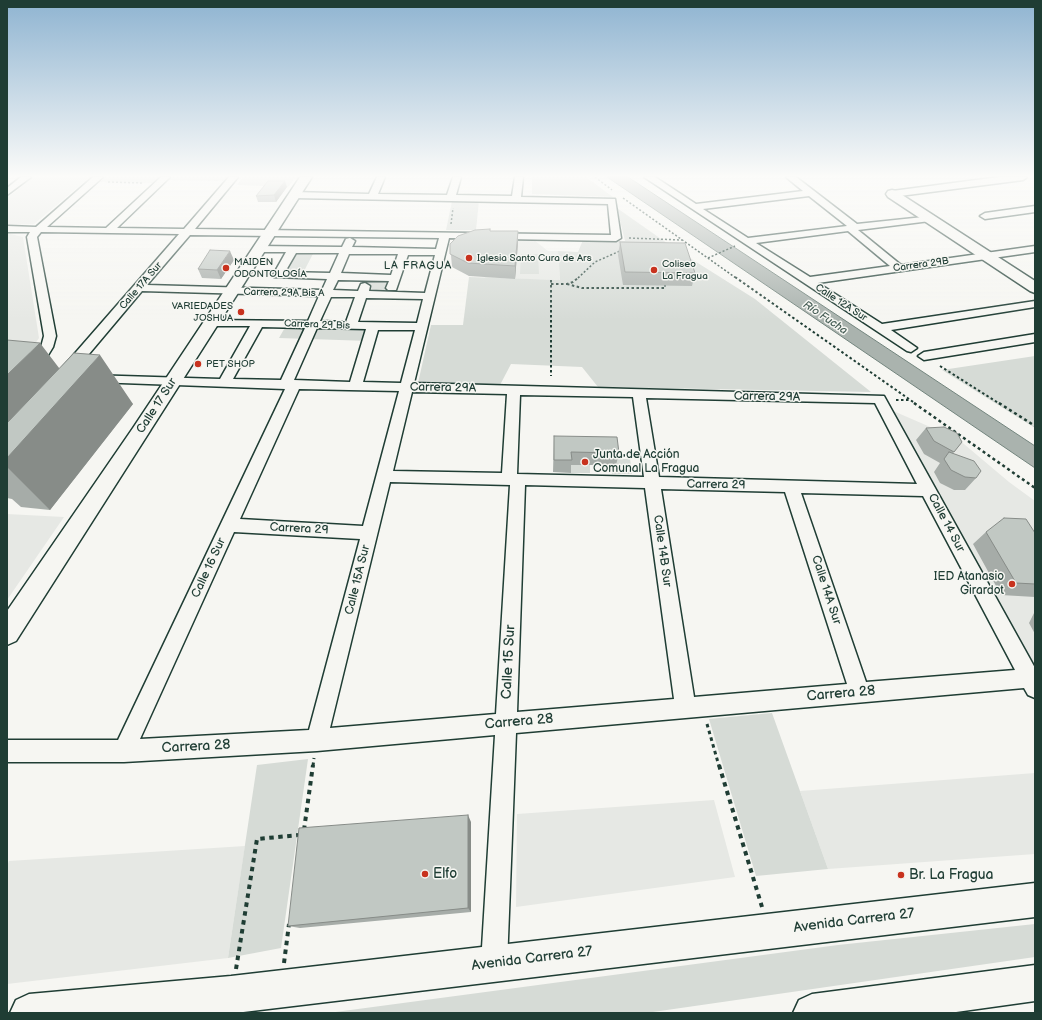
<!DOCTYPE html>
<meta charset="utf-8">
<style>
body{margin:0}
#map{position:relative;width:1042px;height:1020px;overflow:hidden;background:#f6f6f2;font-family:"Balsamiq Sans",sans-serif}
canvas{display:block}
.frame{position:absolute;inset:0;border:8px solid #1f3d34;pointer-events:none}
</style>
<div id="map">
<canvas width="1042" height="1020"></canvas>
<div class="frame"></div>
</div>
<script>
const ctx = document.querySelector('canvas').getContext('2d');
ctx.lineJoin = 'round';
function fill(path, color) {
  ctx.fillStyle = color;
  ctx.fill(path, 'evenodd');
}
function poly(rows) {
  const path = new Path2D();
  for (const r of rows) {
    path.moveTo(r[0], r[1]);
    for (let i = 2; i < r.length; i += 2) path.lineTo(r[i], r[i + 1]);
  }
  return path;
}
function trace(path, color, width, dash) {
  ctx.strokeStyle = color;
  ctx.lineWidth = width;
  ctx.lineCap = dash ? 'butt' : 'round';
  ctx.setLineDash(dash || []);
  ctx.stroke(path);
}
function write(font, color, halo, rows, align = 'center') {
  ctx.font = font + ' "Balsamiq Sans",sans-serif';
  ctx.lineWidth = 3;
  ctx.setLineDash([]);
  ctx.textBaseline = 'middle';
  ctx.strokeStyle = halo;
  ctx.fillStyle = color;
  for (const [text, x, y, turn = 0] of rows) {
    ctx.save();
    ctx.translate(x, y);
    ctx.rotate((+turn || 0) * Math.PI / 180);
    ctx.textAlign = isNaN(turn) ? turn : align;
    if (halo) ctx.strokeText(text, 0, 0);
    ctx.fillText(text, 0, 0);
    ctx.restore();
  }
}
fill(poly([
 [33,177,90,177,34,224,7,225,7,198],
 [7,233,23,237,39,338,21,364,7,363],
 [491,240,534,240,548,251,558,251,560,280,485,278],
 [891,410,958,439,1009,482,1035,501,1035,666],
 [7,514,64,517,7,600],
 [1035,773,1035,854,828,869,800,791],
 [714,800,735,877,516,907,517,814],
 [245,846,228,958,7,984,7,866,9,861]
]), '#e6e8e4');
fill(poly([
 [106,177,159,177,154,183,100,182],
 [173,177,228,177,225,181,170,180],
 [243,177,296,177,288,187,237,185],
 [532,177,586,177,613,197,532,194],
 [452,201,479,201,476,230,446,230],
 [617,208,674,248,755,299,871,392,598,387,582,367,511,364,500,385,418,383,431,325,463,325,469,277,560,280,558,251,578,252,583,240,625,241],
 [294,250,315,250,302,275,278,274],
 [521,254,538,254,539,274,520,274],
 [368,277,395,278,390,295,362,295],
 [332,296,320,322,373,326,369,341,279,338,287,324,307,324],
 [1035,356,1035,428,942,370],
 [616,459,630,459,632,474,612,474,611,465,616,465],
 [570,465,590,465,590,473,571,473],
 [772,713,828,869,756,876,709,719],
 [308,759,281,948,228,958,257,765],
 [1035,924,1035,957,646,1013,328,1013,838,945]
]), '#d6dbd6');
const water = poly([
 [607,177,628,177,1035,446,1035,468,607,177]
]);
fill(water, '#aab3ae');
trace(water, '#72847d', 1);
const street = poly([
 [21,177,31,177,7,195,7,188,21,177],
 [93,177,103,177,47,227,106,228,161,177,170,177,117,228,184,229,229,177,238,177,195,229,611,235,608,204,294,198,290,195,294,192,369,194,377,177,385,177,378,194,447,195,453,177,461,177,456,195,512,196,515,177,523,177,521,197,615,199,621,238,616,241,449,238,414,383,884,396,1035,668,1035,698,1028,695,1024,688,516,733,507,964,503,973,494,977,485,973,481,964,495,735,317,751,124,762,7,762,7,740,118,740,285,389,94,382,89,381,87,378,89,375,220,379,250,326,212,326,208,324,206,322,208,320,308,321,319,296,142,291,73,373,68,374,63,373,62,370,63,367,179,234,41,232,37,237,56,336,53,347,39,370,29,370,28,367,41,347,44,336,27,237,30,232,7,232,7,226,36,227,93,177],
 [190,235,439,238,436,249,352,247,355,241,350,238,346,239,342,247,258,246,253,249,258,252,286,252,273,275,274,277,327,279,322,290,147,285,190,235],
 [296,253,339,253,330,273,285,272,296,253],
 [349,254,398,254,391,275,341,273,349,254],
 [408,255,435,255,425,293,369,291,370,286,365,283,361,284,358,291,333,290,338,280,389,281,386,288,388,290,396,290,408,255],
 [331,297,355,297,346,322,320,321,331,297],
 [366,298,423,299,417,323,358,322,366,298],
 [262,327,305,328,281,380,233,379,262,327],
 [317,328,366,329,350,382,294,380,317,328],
 [378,330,415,330,401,383,363,382,378,330],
 [299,389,399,391,363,526,240,519,299,389],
 [412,392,507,394,502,473,393,471,412,392],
 [520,395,633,397,644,477,517,474,520,395],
 [646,398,875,403,917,484,659,477,646,398],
 [390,482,510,485,496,714,330,728,390,482],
 [525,485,645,488,674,699,517,712,525,485],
 [661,489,785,492,847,684,694,697,661,489],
 [801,493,923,496,1015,670,866,682,801,493],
 [234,532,360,539,309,730,140,739,234,532],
 [644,177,655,177,696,204,803,191,786,177,796,177,857,224,933,216,933,220,930,221,858,230,901,265,1035,246,1035,252,818,283,882,324,1035,301,1035,307,891,330,917,348,911,352,907,351,644,177],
 [809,196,847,226,748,238,703,209,809,196],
 [848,231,890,266,810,277,756,243,848,231],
 [999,177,1027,177,1023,180,892,197,888,194,892,191,999,177],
 [1035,206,1035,212,985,219,980,216,985,213,1035,206],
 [1035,334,1035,342,924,360,918,356,924,352,1035,334]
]);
const secondary = poly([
 [300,177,312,177,16,641,7,645,7,611,133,428,300,177],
 [892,190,896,191,1035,281,1035,293,1030,291,888,197,886,194,888,191,892,190],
 [1035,883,1035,917,235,1013,10,1013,16,1000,29,994,231,976,1035,883],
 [1035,965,1035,1001,949,1013,793,1013,799,1000,812,994,1035,965]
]);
trace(street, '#1f3d34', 3);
trace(secondary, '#1f3d34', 3);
trace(poly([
 [595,177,612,190],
 [108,182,143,183],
 [623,198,736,278],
 [451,224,453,208],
 [629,238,682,240],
 [708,258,735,246],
 [578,278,595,262,620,251]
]), '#1f3d34', 1.5, [2, 2]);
trace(poly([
 [735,277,916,404],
 [551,280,551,376],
 [551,284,567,284,573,282,579,277],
 [567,284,582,288,665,288,665,285],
 [940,366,1000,404],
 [896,400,909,400]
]), '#1f3d34', 2, [2.5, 2.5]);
trace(poly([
 [914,403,1035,488],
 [999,403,1035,426],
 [616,455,633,456]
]), '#1f3d34', 2.5, [3, 3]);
trace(poly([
 [707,724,719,766],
 [313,766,314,758]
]), '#1f3d34', 3, [3.5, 3.5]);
trace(poly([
 [719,765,762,907],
 [304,830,313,765],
 [284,963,289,924],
 [236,969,257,839,300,835]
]), '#1f3d34', 4, [4.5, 4.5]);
fill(street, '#f6f6f2');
fill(secondary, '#f6f6f2');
fill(poly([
 [287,187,276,202,258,202,256,196],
 [490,231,518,231,518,243,515,279,469,276,452,267,450,244],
 [620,242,695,273,692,286,623,285,618,255],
 [234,260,221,279,202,278,198,269],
 [7,340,60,369,133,404,50,510,21,507,12,499,7,498],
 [926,428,962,442,953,453,976,478,965,490,954,490,940,483,934,472,940,463,924,454,916,440],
 [554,436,619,453,616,465,571,465,571,473,553,472],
 [986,532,1035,533,1035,597,1001,595,973,544],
 [1035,611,1035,634,1029,623],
 [471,822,471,912,300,928,288,926]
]), '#a6aca8');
fill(poly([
 [285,181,287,187,276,202,274,195],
 [518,231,518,243,515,279,515,266],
 [230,251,234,260,221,279,217,270],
 [40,343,72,385,100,355,133,404,50,510,7,467,7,375],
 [468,815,471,822,471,912,468,908]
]), '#878c88');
const building = poly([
 [268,181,285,181,274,195,256,196,268,181],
 [490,229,490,231,518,231,515,266,468,263,450,254,450,244,458,236,475,230,490,229],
 [620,242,685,243,695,273,625,272,620,242],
 [210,250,230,251,217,270,198,269,210,250],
 [7,340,40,343,7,375,7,340],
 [74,353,100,355,7,458,7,423,74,353],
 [944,427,957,433,962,442,954,452,934,441,926,428,944,427],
 [554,436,617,437,619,453,571,452,572,460,554,460,554,436],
 [949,452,974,461,981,471,976,478,965,477,951,470,944,459,949,452],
 [1004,518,1026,519,1035,533,1035,584,1016,583,986,532,1004,518],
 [468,815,468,908,288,926,299,828,468,815]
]);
fill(building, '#c1c8c3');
trace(building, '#878c88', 1);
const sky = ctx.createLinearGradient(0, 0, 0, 320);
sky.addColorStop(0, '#8fb4d1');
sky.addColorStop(0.55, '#fbfbf9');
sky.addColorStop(1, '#fbfbf900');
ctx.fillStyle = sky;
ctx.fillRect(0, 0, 1042, 320);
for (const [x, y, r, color] of [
 [469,258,4,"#c8321e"],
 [226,268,4,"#c8321e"],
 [654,270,4,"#c8321e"],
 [241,312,4,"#c8321e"],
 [198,364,4,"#c8321e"],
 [585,462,4,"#c8321e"],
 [1012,584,4,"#c8321e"],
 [425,874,4,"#c8321e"],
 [901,875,4,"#c8321e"]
]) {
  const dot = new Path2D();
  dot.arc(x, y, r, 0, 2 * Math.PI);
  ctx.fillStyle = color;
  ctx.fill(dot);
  trace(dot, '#f6f6f2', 1.5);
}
write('10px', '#1f3d34', '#f6f6f2', [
 ["Iglesia Santo Cura de Ars",477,258],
 ["MAIDEN",234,262],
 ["ODONTOLOGÍA",234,274],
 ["Coliseo",662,264],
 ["La Fragua",662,276],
 ["VARIEDADES",233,306,"right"],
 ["JOSHUA",233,318,"right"],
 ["PET SHOP",206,364]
], 'left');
write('10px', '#1f3d34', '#f6f6f2', [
 ["Carrera 29B",921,265,-8],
 ["Calle 17A Sur",141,286,-49],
 ["Carrera 29A Bis A",284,293,1],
 ["Calle 12A Sur",841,303,33],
 ["Carrera 29 Bis",317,325,2]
]);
ctx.letterSpacing = '1px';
write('11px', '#1f3d34', '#f6f6f2', [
 ["LA FRAGUA",418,266]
]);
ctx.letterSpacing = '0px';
write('italic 11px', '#425a52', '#f6f6f2', [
 ["Río Fucha",825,318,34]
]);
write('12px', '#1f3d34', '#f6f6f2', [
 ["Carrera 29A",443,388,1],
 ["Carrera 29A",767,397,1],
 ["Calle 17 Sur",157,406,-57],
 ["Carrera 29",716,485,1],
 ["Calle 14 Sur",946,523,62],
 ["Carrera 29",299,529,3],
 ["Calle 14B Sur",662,551,82],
 ["Calle 16 Sur",209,568,-65],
 ["Calle 15A Sur",358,580,-76],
 ["Calle 14A Sur",826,590,72]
]);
write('12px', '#1f3d34', '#f6f6f2', [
 ["Junta de Acción",593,455],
 ["Comunal La Fragua",593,469],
 ["IED Atanasio",1004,577,"right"],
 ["Girardot",1004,591,"right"]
], 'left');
write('14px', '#1f3d34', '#f6f6f2', [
 ["Calle 15 Sur",509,662,-87],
 ["Carrera 28",841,694,-5],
 ["Carrera 28",519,722,-5],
 ["Carrera 28",196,747,-3],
 ["Avenida Carrera 27",854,921,-7],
 ["Avenida Carrera 27",532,959,-7]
]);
write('14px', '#1f3d34', '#f6f6f2', [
 ["Elfo",433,874],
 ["Br. La Fragua",909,875]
], 'left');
</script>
